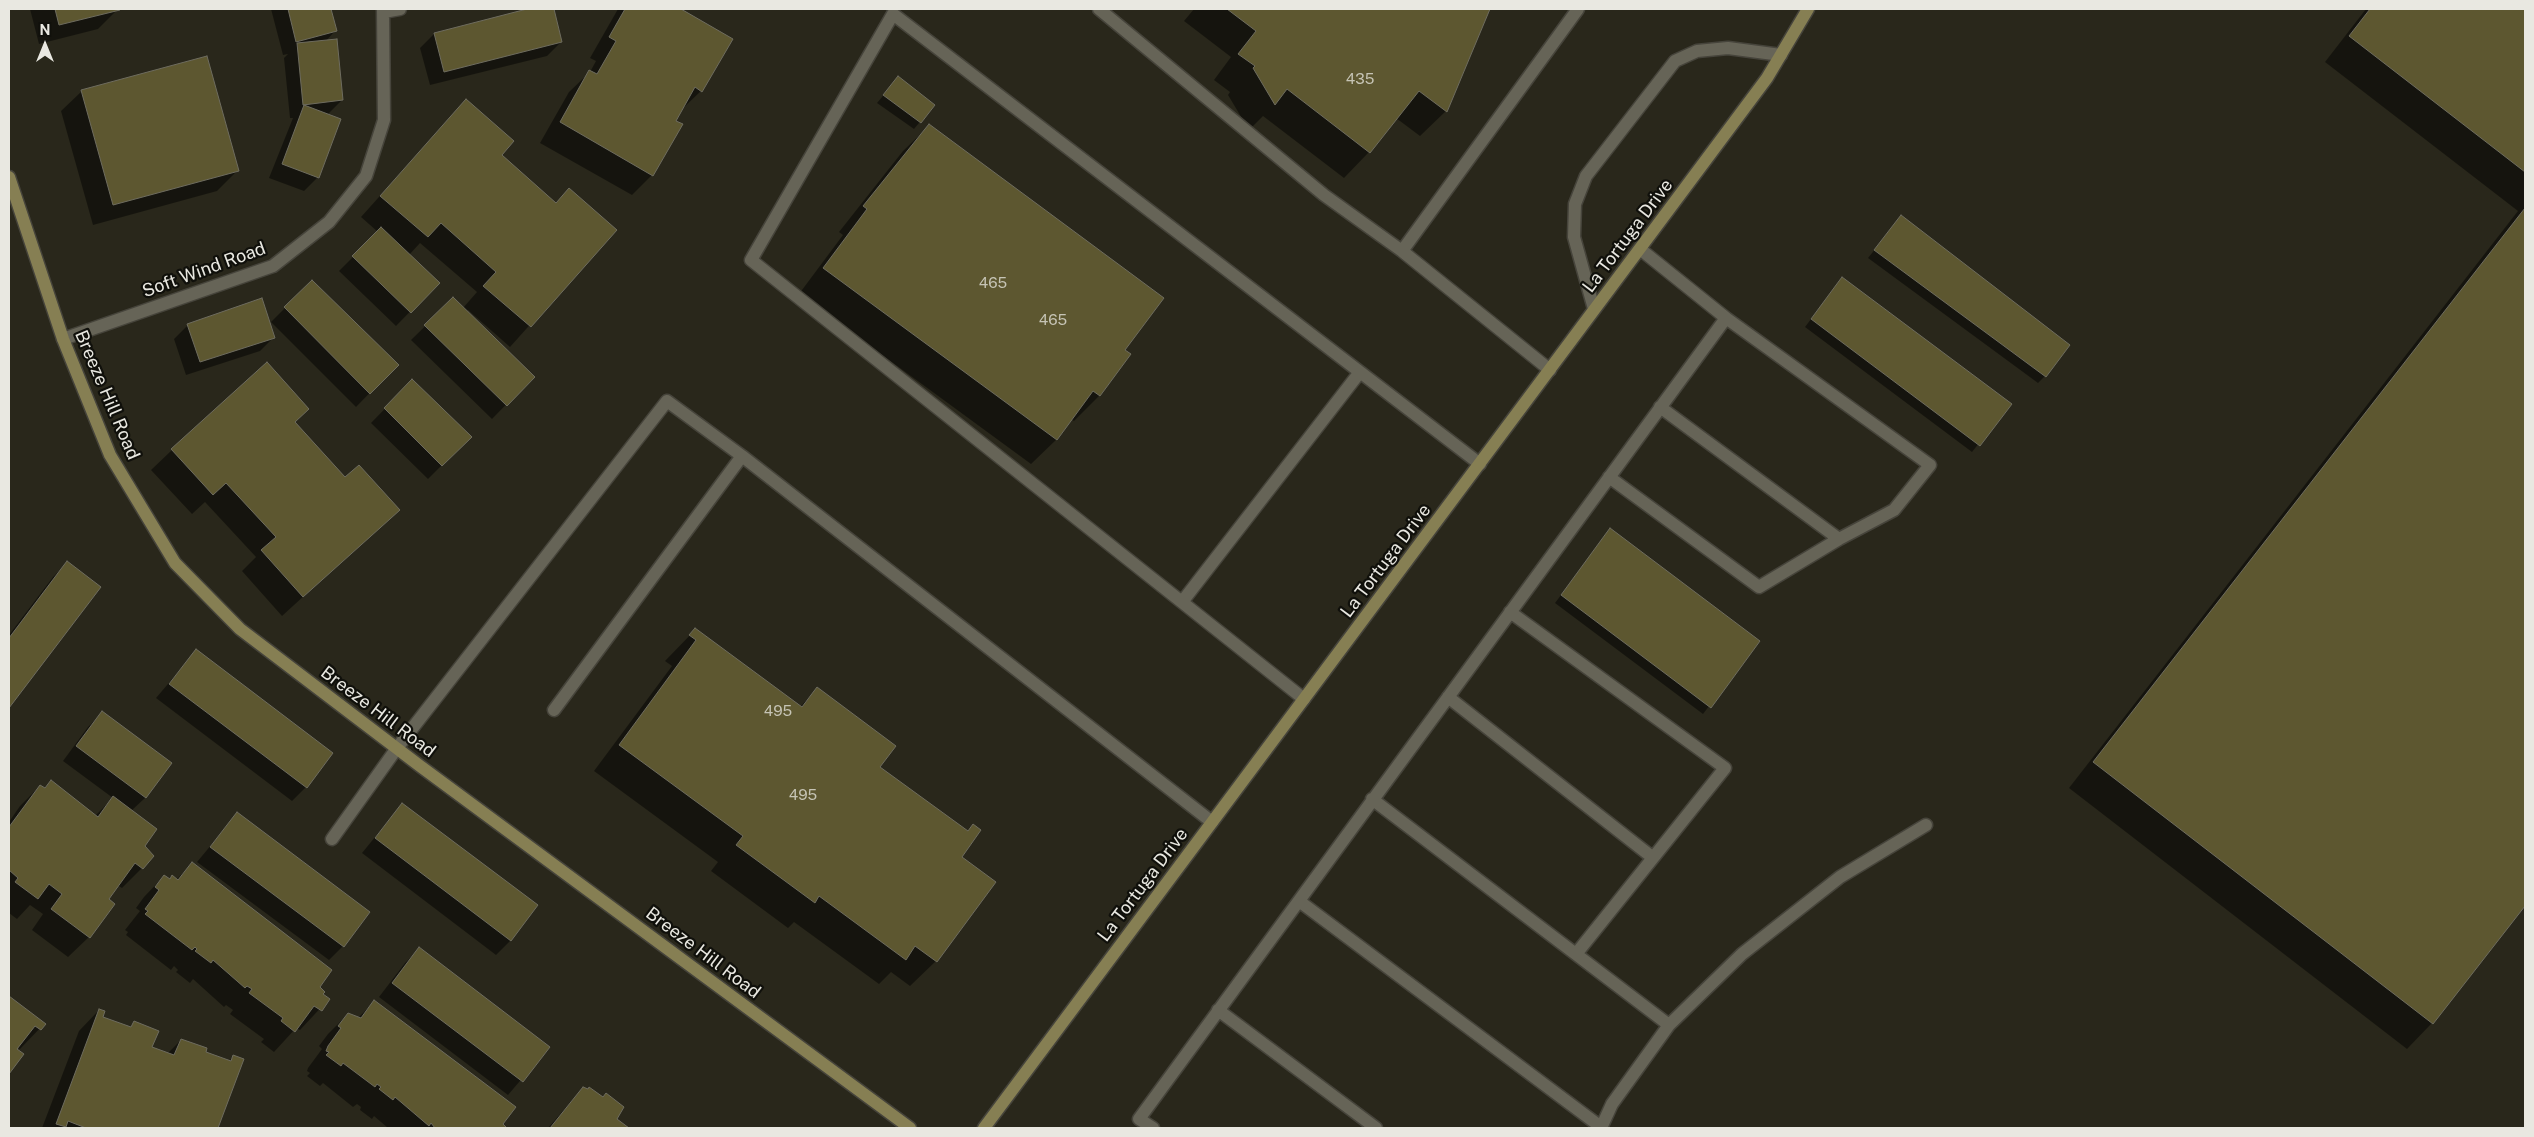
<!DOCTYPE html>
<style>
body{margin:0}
#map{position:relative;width:2534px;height:1137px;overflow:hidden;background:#29271b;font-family:"Public Sans",sans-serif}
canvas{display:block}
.frame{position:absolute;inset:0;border:10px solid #e9e8e1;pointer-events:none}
.north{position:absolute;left:20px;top:20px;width:50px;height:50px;-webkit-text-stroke:4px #10100b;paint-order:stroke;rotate:0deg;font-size:14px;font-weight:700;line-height:20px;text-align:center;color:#e9e8e1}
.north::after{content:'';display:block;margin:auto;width:18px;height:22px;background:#e9e8e1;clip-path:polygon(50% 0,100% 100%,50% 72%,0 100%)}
</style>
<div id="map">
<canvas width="2534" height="1137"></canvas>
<div class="frame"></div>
<div class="north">N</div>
</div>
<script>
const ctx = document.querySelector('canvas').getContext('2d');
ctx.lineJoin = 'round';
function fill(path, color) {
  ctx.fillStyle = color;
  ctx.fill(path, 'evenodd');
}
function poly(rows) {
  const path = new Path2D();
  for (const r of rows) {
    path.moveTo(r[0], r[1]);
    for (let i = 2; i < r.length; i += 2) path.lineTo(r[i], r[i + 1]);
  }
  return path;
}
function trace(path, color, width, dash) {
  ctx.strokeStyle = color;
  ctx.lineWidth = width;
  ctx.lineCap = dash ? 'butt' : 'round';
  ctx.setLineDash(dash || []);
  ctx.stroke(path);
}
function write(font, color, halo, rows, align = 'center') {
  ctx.font = font + ' "Public Sans",sans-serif';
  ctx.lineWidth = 4.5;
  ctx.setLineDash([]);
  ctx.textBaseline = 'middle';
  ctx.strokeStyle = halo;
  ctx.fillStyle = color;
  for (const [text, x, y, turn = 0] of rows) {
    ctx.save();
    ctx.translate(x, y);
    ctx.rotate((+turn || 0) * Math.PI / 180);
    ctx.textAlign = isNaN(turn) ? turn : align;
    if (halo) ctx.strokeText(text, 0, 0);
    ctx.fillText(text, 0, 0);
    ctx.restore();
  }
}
fill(poly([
 [30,9,118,9,98,29,39,44],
 [271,9,330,9,335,31,325,42,342,100,327,115,318,177,304,191,269,178,293,118,290,118,284,58,288,54,283,55],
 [532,9,552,9,561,42,547,56,430,85,420,48,434,34],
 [618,9,678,9,732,39,701,91,680,111,652,175,632,195,540,143,569,92,590,72,596,61,590,58],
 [1194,9,1489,9,1446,111,1420,136,1396,118,1369,152,1344,178,1263,116,1249,130,1228,95,1230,92,1214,80,1231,57,1184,21],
 [2366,9,2525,9,2525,904,2432,1023,2407,1049,2069,788,2518,211,2325,62],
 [898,78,934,105,914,129,877,103],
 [82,91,237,171,217,191,93,225,61,111],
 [466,100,500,155,555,203,569,190,615,230,510,347,468,310,466,312,533,377,492,419,411,340,453,299,463,308,477,292,420,243,409,255,438,283,396,326,339,271,378,232,361,217],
 [929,126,1129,355,1099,396,1074,421,1071,419,1057,439,1031,464,799,294,843,235,839,232,903,151],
 [1901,217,2045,376,2038,383,1868,258],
 [1842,278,2010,404,1972,452,1805,327],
 [312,281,397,365,356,407,271,322],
 [188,325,274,337,260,351,186,375,174,339],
 [412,381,470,437,428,479,371,423],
 [294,423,345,479,398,510,282,616,242,571,256,557,205,502,192,514,151,470,172,450],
 [1610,530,1759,641,1703,714,1555,603],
 [67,563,99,587,9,706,9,635,53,577],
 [695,630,800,707,817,689,879,767,967,832,973,826,960,857,936,961,910,986,891,972,879,984,794,922,788,928,711,871,718,862,594,771,672,666,665,661],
 [196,651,306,787,292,801,156,698],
 [102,713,170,763,145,798,131,811,143,846,142,868,122,888,117,885,107,899,89,937,68,957,32,930,43,914,30,905,17,919,9,913,9,822,20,806,40,786,44,788,51,782,95,816,113,798,63,761,88,727],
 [402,804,536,905,510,941,496,955,362,853],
 [237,814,369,913,343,946,329,960,197,862],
 [192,864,328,1000,300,1030,296,1028,274,1052,261,1042,264,1039,230,1014,233,1010,226,1005,224,1007,193,979,190,983,176,972,178,970,174,966,171,970,126,935,128,932,125,930,140,911,136,908,144,897,164,876,169,880,176,880],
 [419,949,548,1048,508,1095,379,997,405,963],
 [9,998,44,1024,20,1049,17,1047,15,1049,22,1054,9,1072],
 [374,1002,501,1124,504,1128,388,1128,374,1116,372,1119,360,1110,361,1107,357,1104,353,1107,323,1083,320,1086,307,1076,310,1073,307,1071,308,1068,322,1049,319,1046,328,1034,348,1014,358,1018],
 [99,1010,101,1018,129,1028,134,1023,151,1047,168,1053,181,1040,204,1053,228,1062,233,1057,242,1060,217,1128,42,1128,79,1031],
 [583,1088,616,1120,627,1128,548,1128]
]), '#0007');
const building = poly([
 [55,9,119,9,120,10,59,25,55,9],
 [288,9,331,9,337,31,296,42,288,9],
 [527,9,554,9,562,42,444,72,434,33,527,9],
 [625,9,681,9,733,39,702,92,695,87,676,121,683,124,653,176,560,122,589,70,597,74,616,41,609,37,625,9],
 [1227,9,1490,9,1447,112,1419,91,1370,153,1287,89,1275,105,1253,68,1255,66,1238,54,1256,31,1227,9],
 [2370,9,2525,9,2525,172,2349,36,2370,9],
 [337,39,343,100,303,105,297,43,337,39],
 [207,56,239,171,113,205,81,90,207,56],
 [898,76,935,105,921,123,883,95,898,76],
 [466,99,514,141,502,155,556,203,569,188,617,230,531,327,483,286,496,272,441,223,428,237,380,196,466,99],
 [304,105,341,119,319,178,282,164,304,105],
 [929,124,1164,298,1125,350,1131,354,1100,396,1093,391,1057,440,823,268,867,209,863,206,929,124],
 [2525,208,2525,906,2433,1024,2093,762,2525,208],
 [1901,215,2070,345,2046,377,1874,250,1901,215],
 [381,227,440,283,411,313,352,256,381,227],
 [1842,277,2012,404,1980,446,1811,319,1842,277],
 [312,280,399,365,370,394,284,307,312,280],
 [453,297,535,377,507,406,424,325,453,297],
 [262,298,275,338,200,362,187,324,262,298],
 [267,362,309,409,295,422,345,477,359,465,400,510,303,597,261,550,276,537,226,483,213,495,171,449,267,362],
 [412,379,472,437,442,466,384,408,412,379],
 [1610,528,1760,641,1711,708,1561,595,1610,528],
 [67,561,101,587,9,708,9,638,67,561],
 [695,628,802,707,817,687,896,746,880,767,968,831,973,824,981,830,962,857,996,882,937,962,915,946,906,960,819,896,815,903,736,845,743,836,619,745,696,640,689,635,695,628],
 [196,649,333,753,307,788,169,684,196,649],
 [102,711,172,763,146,798,76,746,102,711],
 [51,780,98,817,113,796,157,829,145,846,154,856,143,869,135,863,109,899,115,904,90,938,51,909,62,894,49,884,38,899,15,882,18,878,9,870,9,827,40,785,45,788,51,780],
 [402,803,538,905,511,941,375,838,402,803],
 [237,812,370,912,344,947,210,847,237,812],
 [192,862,332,970,320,987,325,992,323,994,330,999,322,1011,314,1006,295,1032,281,1021,283,1018,249,993,252,989,247,986,245,988,213,960,211,963,195,951,197,949,195,947,192,950,145,914,148,911,145,909,159,890,155,887,164,875,170,879,172,875,178,880,192,862],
 [419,947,550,1047,523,1082,392,983,419,947],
 [9,996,46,1024,41,1030,35,1026,17,1049,24,1054,9,1074,9,996],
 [374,1000,516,1107,503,1124,507,1128,435,1128,431,1123,429,1126,395,1097,393,1100,379,1089,381,1087,377,1084,375,1087,343,1063,341,1066,326,1055,329,1052,326,1051,328,1046,341,1028,338,1026,348,1013,361,1018,374,1000],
 [99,1009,105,1011,103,1017,131,1027,134,1021,159,1031,152,1047,174,1055,181,1039,207,1048,206,1052,231,1061,233,1055,244,1059,218,1128,86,1128,68,1121,66,1127,56,1124,99,1009],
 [583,1087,588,1089,589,1087,603,1097,606,1093,624,1107,617,1119,629,1128,550,1128,583,1087]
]);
fill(building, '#5d5730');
trace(building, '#6e6c5f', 1);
const lane = poly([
 [1099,9,1324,195,1402,251,1550,370],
 [1402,251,1578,9],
 [1594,309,1574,237,1575,204,1586,176,1675,61,1697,51,1728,48,1781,55],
 [1660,407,1839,539],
 [1609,477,1759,587,1839,539,1894,510,1930,465,1726,318],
 [1182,602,1360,372],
 [1510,612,1725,768,1576,954],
 [1448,697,1652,857],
 [1304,699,751,260,893,14,1480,464],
 [554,710,742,456],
 [1372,799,1669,1025],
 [332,839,397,748,667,401,742,456,1212,822],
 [1299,901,1601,1127],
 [1218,1010,1376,1128],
 [1153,1128,1139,1119,1726,318,1640,249],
 [1601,1128,1612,1104,1669,1025,1742,954,1840,877,1926,825]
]);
const street = poly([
 [384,12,400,9],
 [63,339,273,266,329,222,366,176,384,120,383,9]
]);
const secondary = poly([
 [9,177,63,339,110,455,175,563,240,629,420,766,910,1128],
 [984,1128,1767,78,1808,9]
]);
trace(lane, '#46443b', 15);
trace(street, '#46443b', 15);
trace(secondary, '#46443b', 15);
trace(lane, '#666457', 12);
trace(street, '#666457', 12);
trace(secondary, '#867f53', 12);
write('15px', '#c6c4b5', null, [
 ["435",1360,79],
 ["465",993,283],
 ["465",1053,320],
 ["495",778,711],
 ["495",803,795]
]);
write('18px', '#e9e8e1', '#10100b', [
 ["La Tortuga Drive",1628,236,-53],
 ["Soft Wind Road",204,270,-20],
 ["Breeze Hill Road",107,395,67],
 ["La Tortuga Drive",1386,561,-53],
 ["Breeze Hill Road",378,712,37],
 ["La Tortuga Drive",1143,885,-53],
 ["Breeze Hill Road",703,953,37]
]);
</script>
